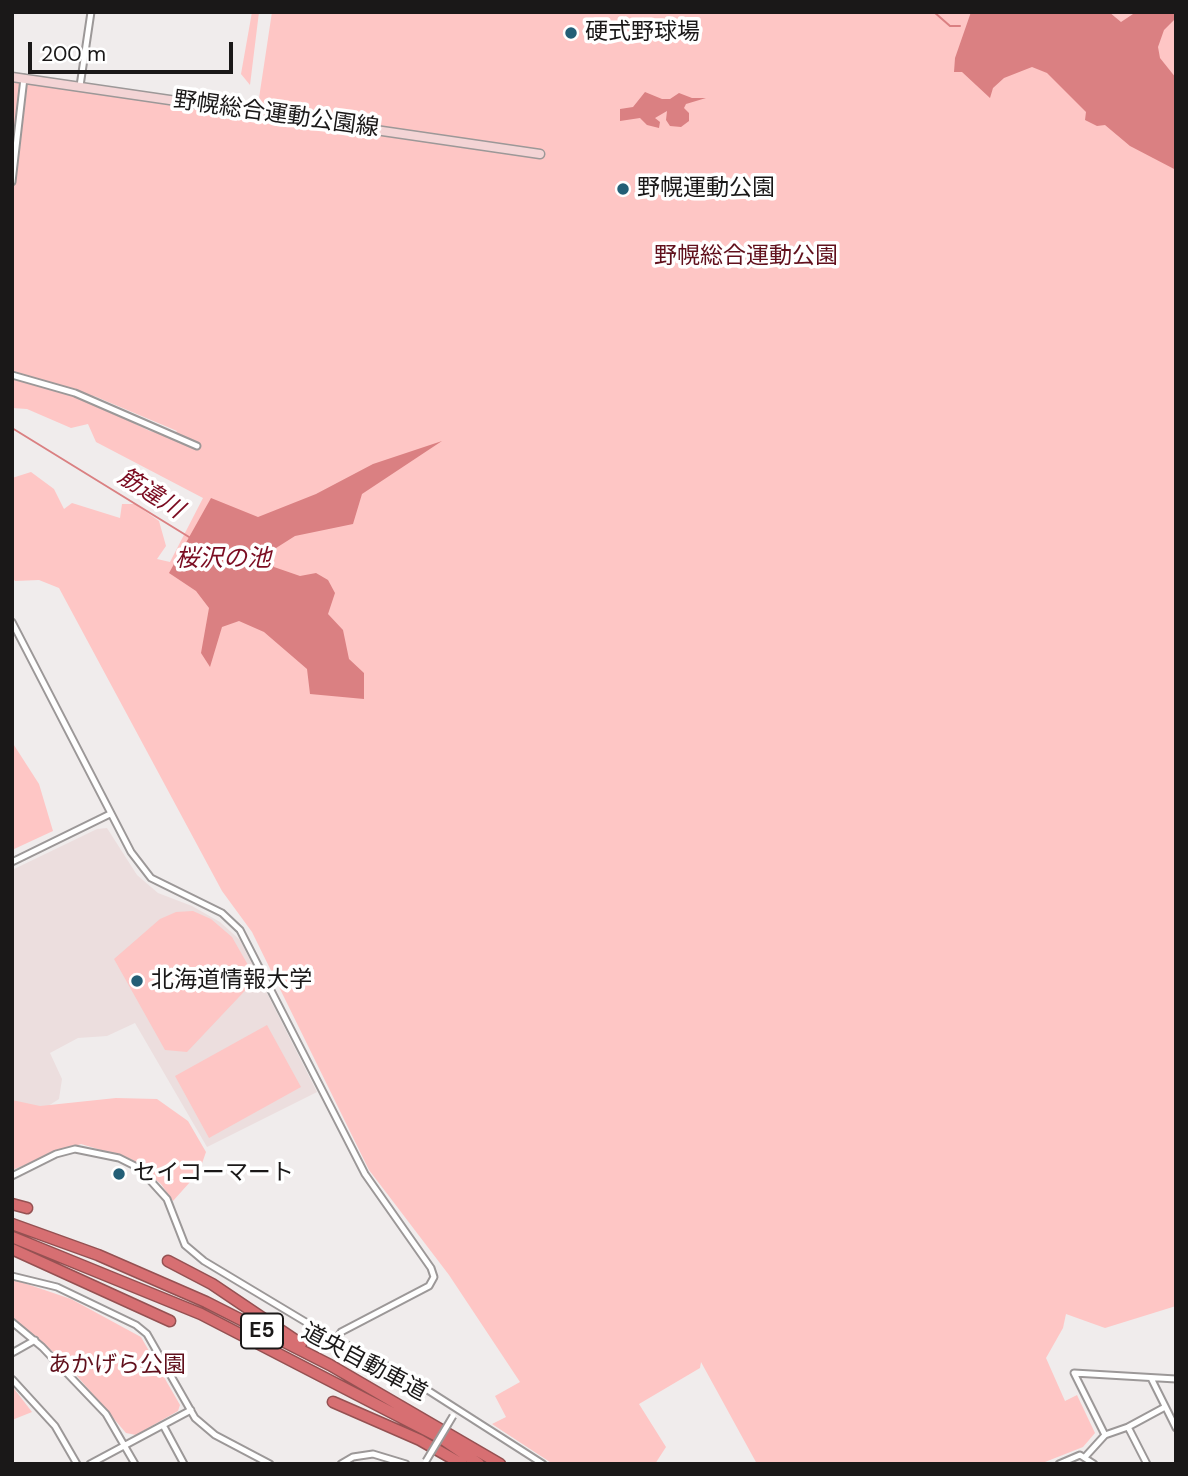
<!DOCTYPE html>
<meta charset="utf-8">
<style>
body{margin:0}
#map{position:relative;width:1188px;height:1476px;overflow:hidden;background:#f0ecec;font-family:"DM Sans",sans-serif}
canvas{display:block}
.frame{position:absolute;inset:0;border:14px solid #1a1818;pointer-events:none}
.scale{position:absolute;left:28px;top:42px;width:205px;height:32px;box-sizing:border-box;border:4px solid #1a1818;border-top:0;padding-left:9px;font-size:21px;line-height:24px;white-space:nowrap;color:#1a1818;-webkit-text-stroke:5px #fff;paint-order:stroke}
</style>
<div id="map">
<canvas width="1188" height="1476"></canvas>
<div class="frame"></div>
<div class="scale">200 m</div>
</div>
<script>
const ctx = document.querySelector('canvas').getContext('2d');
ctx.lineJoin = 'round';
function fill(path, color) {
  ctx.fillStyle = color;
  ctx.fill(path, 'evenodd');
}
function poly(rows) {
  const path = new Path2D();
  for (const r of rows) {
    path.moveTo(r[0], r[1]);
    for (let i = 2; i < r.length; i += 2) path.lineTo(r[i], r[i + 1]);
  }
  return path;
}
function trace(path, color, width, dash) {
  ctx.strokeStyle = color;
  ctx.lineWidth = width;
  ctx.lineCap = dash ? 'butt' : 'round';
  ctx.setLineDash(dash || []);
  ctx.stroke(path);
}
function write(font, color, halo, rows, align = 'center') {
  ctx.font = font + ' "DM Sans","Noto Sans JP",sans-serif';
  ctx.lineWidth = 7;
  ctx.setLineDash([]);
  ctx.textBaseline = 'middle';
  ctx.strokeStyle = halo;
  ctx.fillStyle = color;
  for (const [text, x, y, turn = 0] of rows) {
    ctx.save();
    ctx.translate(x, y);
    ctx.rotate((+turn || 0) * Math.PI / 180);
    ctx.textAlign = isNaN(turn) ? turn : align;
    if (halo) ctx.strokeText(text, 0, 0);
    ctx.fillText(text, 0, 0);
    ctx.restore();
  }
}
fill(poly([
 [107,828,137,875,158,893,192,906,220,922,240,940,317,1092,207,1147,135,1023,107,1036,78,1038,50,1053,62,1079,59,1099,34,1115,12,1168,12,870,97,829]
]), '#ecdede');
fill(poly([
 [252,12,259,12,250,85,241,74],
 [272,12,1176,12,1176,1306,1105,1328,1066,1314,1063,1328,1046,1358,1065,1401,1077,1395,1095,1433,1083,1447,1040,1464,757,1464,701,1362,700,1368,639,1404,666,1447,655,1464,553,1464,492,1424,506,1417,495,1396,520,1382,449,1275,369,1170,252,932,222,891,59,588,39,580,15,581,12,577,12,478,31,472,54,489,64,509,72,503,120,518,122,504,135,504,159,521,166,546,157,559,170,562,203,498,96,442,88,424,71,428,27,409,12,408,12,81,256,118],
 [93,396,94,396,177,431,172,436,150,431,100,407],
 [12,742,39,784,53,831,12,850],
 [193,911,211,919,232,937,256,979,187,1052,165,1050,114,959,160,919,176,912],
 [267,1025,301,1087,209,1138,175,1076],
 [116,1098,157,1099,188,1121,206,1152,199,1172,173,1201,161,1184,131,1159,81,1144,12,1170,12,1100,40,1106],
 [12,1279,71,1299,141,1337,180,1405,178,1411,136,1435,126,1433,65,1362,12,1317],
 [12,1386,32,1412,12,1420]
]), '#fec6c5');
fill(poly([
 [971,12,1109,12,1121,22,1136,12,1176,12,1176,18,1164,30,1158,47,1160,58,1176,78,1176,170,1130,146,1105,125,1097,126,1085,120,1086,112,1047,73,1032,67,1004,78,993,88,990,98,962,72,954,72,955,58],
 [645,92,662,99,670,99,679,93,692,98,706,98,686,104,684,108,689,113,689,121,681,127,670,126,666,120,667,111,655,118,660,122,659,128,647,125,640,118,620,121,620,109,633,107],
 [442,441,362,494,353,524,295,536,265,555,274,567,300,576,316,573,328,580,335,593,328,614,343,630,349,659,364,673,364,699,310,694,307,669,264,632,239,621,222,627,210,667,201,653,209,608,196,591,169,573,211,498,258,517,316,494,373,464]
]), '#da8082');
trace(poly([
 [934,12,950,26,960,26],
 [12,428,189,537]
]), '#da8082', 2);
const minor = poly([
 [80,86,91,12],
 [12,182,24,78],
 [12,375,75,393,197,446],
 [12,622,131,852,151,878,222,913,240,930,365,1174,431,1268,434,1277,429,1286,341,1332,336,1339],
 [12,862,110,814],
 [12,1176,56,1154,75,1149,119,1158,139,1168,167,1199,185,1245,204,1261,319,1330,404,1375,543,1464],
 [12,1276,57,1287,136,1325,147,1334,195,1418,215,1435,270,1464],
 [12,1322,42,1347,106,1414,135,1464],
 [12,1353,35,1340],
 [1151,1378,1176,1428],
 [12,1379,55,1426,77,1464],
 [163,1425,184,1464],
 [1128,1427,1147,1464],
 [1105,1435,1074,1373,1176,1379],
 [1085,1457,1105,1435,1128,1427,1165,1407],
 [90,1464,191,1410],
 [341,1464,353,1457,373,1454,406,1464],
 [1059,1464,1080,1455,1094,1464]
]);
const secondary = poly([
 [12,77,540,154]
]);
const motorway = poly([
 [12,1204,27,1208],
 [12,1224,98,1255,206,1302,330,1365,500,1464],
 [12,1237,201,1314,441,1438,479,1464],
 [12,1249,170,1321],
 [168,1261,212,1284,301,1344],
 [333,1402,420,1440,462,1464]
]);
trace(minor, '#9c9898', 9);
trace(secondary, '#9c9898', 11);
trace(motorway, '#955152', 13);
trace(minor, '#fff', 5);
trace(secondary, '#f3d4d5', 8);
trace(motorway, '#d76f72', 10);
const minorBridge = poly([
 [426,1461,453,1416]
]);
trace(minorBridge, '#9c9898', 9, []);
trace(minorBridge, '#fff', 5);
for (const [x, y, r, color] of [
 [571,33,7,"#235e76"],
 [623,189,7,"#235e76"],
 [137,981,7,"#235e76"],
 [119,1174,7,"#235e76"]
]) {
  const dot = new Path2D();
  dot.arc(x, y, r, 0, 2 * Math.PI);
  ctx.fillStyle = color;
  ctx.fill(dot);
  trace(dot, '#fff', 2.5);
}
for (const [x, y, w] of [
 [262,1331,42]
]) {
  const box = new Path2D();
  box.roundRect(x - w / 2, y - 17.5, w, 35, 5);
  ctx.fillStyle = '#fff';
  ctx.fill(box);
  trace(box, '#1a1818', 2);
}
write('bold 21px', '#1a1818', null, [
 ["E5",262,1331]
]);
write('23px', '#1a1818', '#fff', [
 ["硬式野球場",585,33],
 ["野幌運動公園",637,189],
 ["北海道情報大学",151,981],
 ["セイコーマート",133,1174]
], 'left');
write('23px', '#1a1818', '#fff', [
 ["野幌総合運動公園線",276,115,8],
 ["道央自動車道",364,1363,28]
]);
write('23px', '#61101c', '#fff', [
 ["野幌総合運動公園",746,257],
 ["あかげら公園",117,1366]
]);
write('italic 24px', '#7b0c21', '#fff', [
 ["筋違川",150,494,32],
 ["桜沢の池",223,560]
]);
</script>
